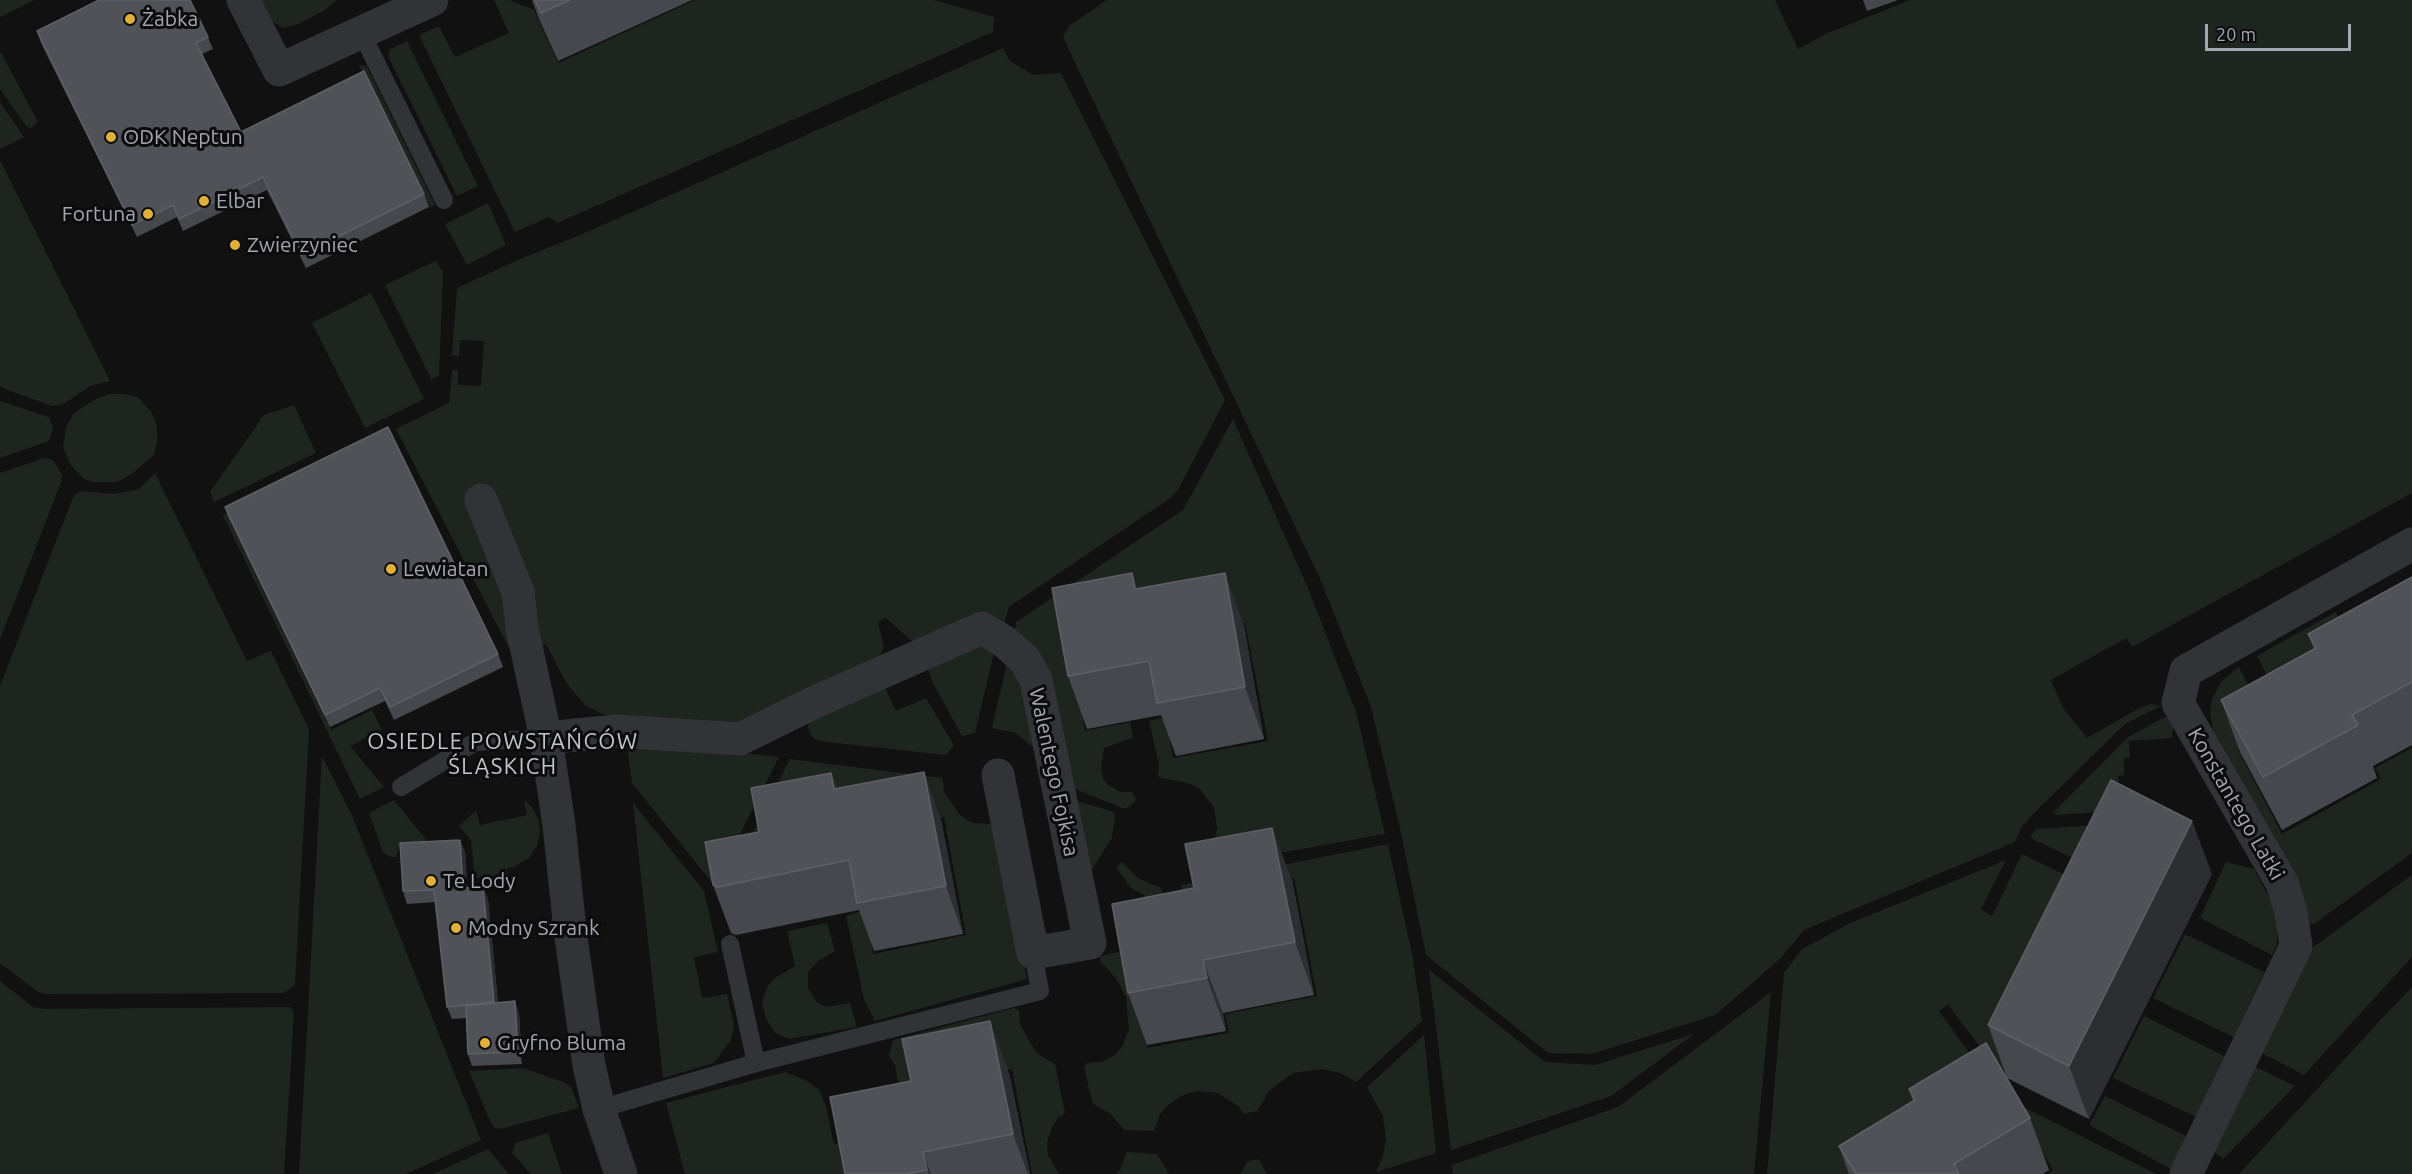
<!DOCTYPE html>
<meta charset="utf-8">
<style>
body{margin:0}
#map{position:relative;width:2412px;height:1174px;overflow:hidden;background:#111112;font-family:Ubuntu,sans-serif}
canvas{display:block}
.scale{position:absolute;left:2205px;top:24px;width:146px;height:27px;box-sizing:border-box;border:3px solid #a4a7b2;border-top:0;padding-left:8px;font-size:18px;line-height:21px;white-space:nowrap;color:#a4a7b2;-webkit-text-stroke:4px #0c0c0d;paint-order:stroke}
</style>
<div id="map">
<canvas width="2412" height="1174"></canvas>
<div class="scale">20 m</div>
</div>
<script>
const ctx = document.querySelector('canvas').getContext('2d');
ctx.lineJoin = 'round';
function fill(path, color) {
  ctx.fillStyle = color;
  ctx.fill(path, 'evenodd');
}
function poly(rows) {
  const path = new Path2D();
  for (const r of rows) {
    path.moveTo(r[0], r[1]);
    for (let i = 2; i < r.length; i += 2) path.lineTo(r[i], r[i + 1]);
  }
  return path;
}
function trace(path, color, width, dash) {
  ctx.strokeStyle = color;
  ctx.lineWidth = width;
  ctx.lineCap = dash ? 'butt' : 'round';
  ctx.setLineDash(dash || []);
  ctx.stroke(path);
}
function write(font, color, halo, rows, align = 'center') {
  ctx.font = font + ' Ubuntu,sans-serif';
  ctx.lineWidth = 6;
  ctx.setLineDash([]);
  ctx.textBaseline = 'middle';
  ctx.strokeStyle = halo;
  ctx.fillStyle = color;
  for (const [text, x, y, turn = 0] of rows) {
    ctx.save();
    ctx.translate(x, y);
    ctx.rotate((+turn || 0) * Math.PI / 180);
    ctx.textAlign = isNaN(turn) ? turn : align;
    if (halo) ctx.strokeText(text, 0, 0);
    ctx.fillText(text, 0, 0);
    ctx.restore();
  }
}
fill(poly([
 [0,0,34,0,0,17],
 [258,0,337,0,325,10,298,24,283,28,268,19],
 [494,0,509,0,534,10,558,63,695,0,934,0,994,17,993,32,557,223,549,217,515,232,419,35,439,26,455,57,509,33],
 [1107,0,1775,0,1798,49,1828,33,1910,0,2412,0,2412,493,2132,647,2126,638,2051,680,2063,708,2087,738,2141,707,2151,704,2161,706,2125,724,2030,817,2021,828,2015,842,1804,930,1780,959,1715,1015,1592,1054,1548,1053,1426,955,1401,833,1371,707,1321,581,1063,37,1069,26],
 [407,41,478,186,457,196,388,56,390,49],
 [1003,48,1009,60,1033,75,1061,73,1225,400,1178,490,1169,499,1009,607,1002,631,916,645,885,617,878,622,884,647,880,655,733,725,632,718,602,714,585,705,567,684,546,644,510,650,396,429,449,403,452,370,458,370,458,385,481,386,484,341,460,340,459,356,452,355,457,288,520,259,580,235],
 [0,51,38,122,31,128,26,126,0,89],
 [359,65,367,67,435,205,430,207],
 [0,102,24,137,0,149],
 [0,160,110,381,90,386,62,405,52,406,0,387],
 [488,203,506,245,467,265,445,224],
 [436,261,443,272,439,376,431,379,385,285],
 [371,293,424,399,365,428,312,323],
 [109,394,125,394,138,397,152,413,157,426,157,441,154,455,130,475,117,482,93,482,84,479,70,464,63,447,66,427,74,413,92,401],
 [0,401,49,417,53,428,49,441,0,458],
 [294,405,316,453,214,502,210,492,264,415],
 [1233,419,1308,588,1356,712,1385,834,1196,868,1212,847,1215,838,1217,828,1214,808,1200,789,1191,784,1158,777,1159,765,1149,721,1166,717,1173,758,1268,741,1245,623,1156,640,1068,639,1085,731,1130,722,1133,738,1104,748,1101,768,1103,778,1108,785,1120,792,1132,792,1136,799,1134,803,1125,809,1068,786,1014,639,1016,622,1183,510],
 [45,458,53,460,62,475,62,480,0,639,0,473],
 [321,467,323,471,228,518,331,730,372,710,382,730,350,746,384,787,360,799,223,515],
 [155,473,247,661,271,651,309,729,295,985,284,993,47,994,38,992,0,963,0,686,74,495,81,491,114,494,139,489],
 [2336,612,2362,665,2291,722,2257,656],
 [976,645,994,652,975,733,962,736,932,681,927,665],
 [1007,663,1021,675,1033,747,1016,733,992,728],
 [2239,667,2271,731,2238,750,2282,834,2381,779,2375,768,2412,748,2412,853,2314,924,2308,923,2215,737,2210,715,2212,699,2221,682],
 [883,683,896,711,926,698,954,745,946,755,818,741,811,736,808,728,809,720],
 [2169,715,2173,726,2172,738,2129,741,2130,758,2124,758,2124,775,2118,776,2120,792,2113,811,2056,815,2053,813,2128,737],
 [657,743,779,757,714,885,632,783,627,745],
 [322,756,353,818,481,1140,406,1174,299,1174],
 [790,759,942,778,945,794,960,815,972,823,994,824,1027,979,875,1021,864,999,846,916,864,910,873,954,966,935,944,817,853,834,729,880],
 [1071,799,1111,811,1115,815,1112,838,1091,871],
 [394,800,432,847,398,849,397,857,391,857,383,852,369,813],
 [524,800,532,807,539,821,540,833,537,846,529,858,514,867,507,868,508,875,475,878,471,840,459,826,476,811,480,825,527,815],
 [633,803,704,891,718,952,694,957,702,998,727,994,734,1025,731,1040,714,1063,663,1078],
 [2145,822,2106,873,2030,838,2036,829],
 [1388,844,1413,959,1422,1021,1356,1082,1340,1073,1322,1069,1293,1073,1270,1090,1257,1111,1244,1114,1238,1106,1218,1093,1197,1091,1183,1095,1168,1105,1160,1114,1154,1131,1124,1130,1111,1114,1093,1104,1084,1068,1087,1063,1101,1062,1115,1055,1122,1047,1129,1029,1126,997,1116,978,1100,961,1100,956,1173,940,1128,955,1147,1048,1229,1033,1225,1014,1317,996,1294,878,1200,896,1191,941,1181,885],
 [2022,854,2096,890,2001,1074,1948,1005,1939,1011,1998,1093,1889,1174,1767,1174,1784,973,1802,949,1850,923,2006,860,1981,909,1992,916],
 [1122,862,1138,878,1161,888,1169,921,1151,923,1144,895,1131,888,1116,867],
 [2226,862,2254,869,2274,907,2277,924,2277,944,2272,955,2200,918],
 [2412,875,2412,957,2304,1075,2260,1052,2308,951],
 [827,923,835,951,818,961,808,972,808,988,817,1002,827,1007,850,1003,857,1027,789,1039,774,1032,766,1018,762,1002,768,986,775,978,795,966,787,931],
 [2185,934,2264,972,2234,1037,2153,998],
 [1429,970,1545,1062,1595,1065,1694,1034,1611,1096,1451,1150],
 [0,981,33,1007,44,1009,290,1007,294,1012,284,1174,0,1174],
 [2412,987,2412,1174,2239,1174,2388,1012],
 [1771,992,1754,1174,1453,1174,1452,1165,1618,1107],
 [1014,1008,1019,1011,1020,1024,1031,1044,1039,1055,1055,1064,1065,1114,1058,1118,1052,1127,1047,1143,1048,1155,1059,1174,1032,1174,1012,1069,965,1079,899,1087,895,1065,889,1056,893,1040],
 [2144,1016,2224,1056,2196,1117,2113,1078],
 [1424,1035,1436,1153,1376,1172,1383,1156,1386,1139,1383,1116,1367,1087],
 [2254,1066,2295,1086,2223,1159,2213,1152],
 [523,1068,566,1083,572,1089,579,1108,500,1129,495,1128,491,1123,469,1071],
 [785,1072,807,1081,819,1090,826,1106,834,1144,880,1134,849,1174,685,1174,666,1103],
 [2105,1096,2186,1136,2171,1169,2089,1125],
 [2015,1103,2156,1174,2048,1174,2053,1170],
 [548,1133,562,1174,531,1174,512,1153,516,1143],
 [488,1149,509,1174,433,1174],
 [1127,1152,1157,1154,1169,1174,1116,1174,1120,1170],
 [1259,1159,1267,1174,1240,1174,1248,1161]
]), '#1e251f');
trace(poly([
 [362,34,444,200],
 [401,787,475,742,546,738],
 [730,944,756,1063],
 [599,1109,756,1063,1040,991,1033,953]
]), '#323337', 18);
trace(poly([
 [243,0,279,70,432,0],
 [481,500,518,592,522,628,546,738,559,825,570,930,589,1065,599,1109,621,1174],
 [546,738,617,731,740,739,815,702,982,628,1005,642,1025,660,1036,680,1090,943,1033,953,998,775],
 [2186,1174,2296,946,2291,912,2282,883,2178,703,2186,671,2412,544]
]), '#323337', 33);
fill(poly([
 [532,0,692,0,558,61,539,19],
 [1863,0,1898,0,1867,11],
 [37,31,208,37,213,49,202,54,241,132,424,194,429,207,306,268,267,190,183,231,177,217,137,237,41,43],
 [225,507,498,654,503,667,394,720,385,701,330,727,229,519],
 [2412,577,2412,745,2373,766,2377,778,2282,830,2240,752,2221,700,2314,649,2308,634],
 [1137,589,1244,626,1264,739,1176,756,1161,715,1087,729,1068,676],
 [831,773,837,789,941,820,963,934,874,951,859,910,736,935,731,933,713,885],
 [460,840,465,852,467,887,488,899,498,1003,519,1013,522,1064,472,1066,468,1054,466,1018,452,1019,447,1007,436,902,407,904,403,891],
 [2212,874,2089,1119,2007,1078,1988,1025],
 [1292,880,1314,995,1223,1013,1226,1031,1147,1045,1128,993,1194,888],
 [1009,1073,1030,1174,845,1174],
 [1909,1089,2030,1118,2049,1170,2043,1174,1849,1174,1839,1146,1913,1101]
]), '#47484d');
fill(poly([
 [1132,573,1151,626,1135,589],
 [1225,573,1244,626,1264,739,1245,687],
 [924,772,941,820,963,934,946,886],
 [831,773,848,821,834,789],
 [2192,821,2212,874,2089,1119,2069,1066],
 [1272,828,1292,880,1314,995,1295,942],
 [460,840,465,852,467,900,463,888],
 [483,887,488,899,499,1014,494,1002],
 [1203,960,1223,1013,1226,1031,1207,978],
 [515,1001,519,1013,522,1064,518,1052],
 [990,1021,1009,1073,1030,1174,1028,1174,1013,1134],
 [923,1152,931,1174,929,1174,927,1170]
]), '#2d2e31');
const building = poly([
 [99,0,190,0,208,37,196,43,241,132,364,71,424,194,301,255,263,177,179,219,173,205,132,225,37,31,99,0],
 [535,0,570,0,541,13,535,0],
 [388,427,498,654,390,707,380,688,325,715,225,507,388,427],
 [1132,573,1135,589,1225,573,1245,687,1157,703,1149,661,1068,676,1052,588,1132,573],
 [2412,577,2412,682,2352,715,2358,725,2263,777,2221,700,2316,648,2308,634,2412,577],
 [924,772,946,886,857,903,849,860,718,887,713,885,705,842,759,832,751,788,831,773,834,789,924,772],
 [2111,780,2192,821,2069,1066,1988,1025,2111,780],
 [1272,828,1295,942,1203,960,1207,978,1128,993,1112,904,1194,888,1185,844,1272,828],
 [460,840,463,888,483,887,494,1002,447,1007,434,890,403,891,400,843,460,840],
 [515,1001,518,1052,468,1054,466,1006,515,1001],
 [990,1021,1013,1134,923,1152,927,1170,905,1174,845,1174,830,1097,911,1081,902,1039,990,1021],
 [1986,1043,2030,1118,1954,1164,1959,1174,1856,1174,1839,1146,1915,1100,1909,1089,1986,1043]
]);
fill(building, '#515258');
trace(building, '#5e6066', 1.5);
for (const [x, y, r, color] of [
 [130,19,6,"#e1b03b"],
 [111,137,6,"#e1b03b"],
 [204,201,6,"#e1b03b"],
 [148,214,6,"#e1b03b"],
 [235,245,6,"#e1b03b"],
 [391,569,6,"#e1b03b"],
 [431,881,6,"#e1b03b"],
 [456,928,6,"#e1b03b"],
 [485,1043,6,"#e1b03b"]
]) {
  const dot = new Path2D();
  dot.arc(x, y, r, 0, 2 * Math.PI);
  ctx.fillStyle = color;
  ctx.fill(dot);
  trace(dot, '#0c0c0d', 2);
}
write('21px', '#a4a7b2', '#0c0c0d', [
 ["Żabka",142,19],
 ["ODK Neptun",123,137],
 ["Elbar",216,201],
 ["Fortuna",136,214,"right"],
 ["Zwierzyniec",247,245],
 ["Lewiatan",403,569],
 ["Te Lody",443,881],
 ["Modny Szrank",468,928],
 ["Gryfno Bluma",497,1043]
], 'left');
write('21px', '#a4a7b2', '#0c0c0d', [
 ["Walentego Fojkisa",1054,772,78],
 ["Konstantego Latki",2236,804,60]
]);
ctx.letterSpacing = '1.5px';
write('22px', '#c4c6ce', '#0c0c0d', [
 ["OSIEDLE POWSTAŃCÓW",503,742],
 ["ŚLĄSKICH",503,767]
]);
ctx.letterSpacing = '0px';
</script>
